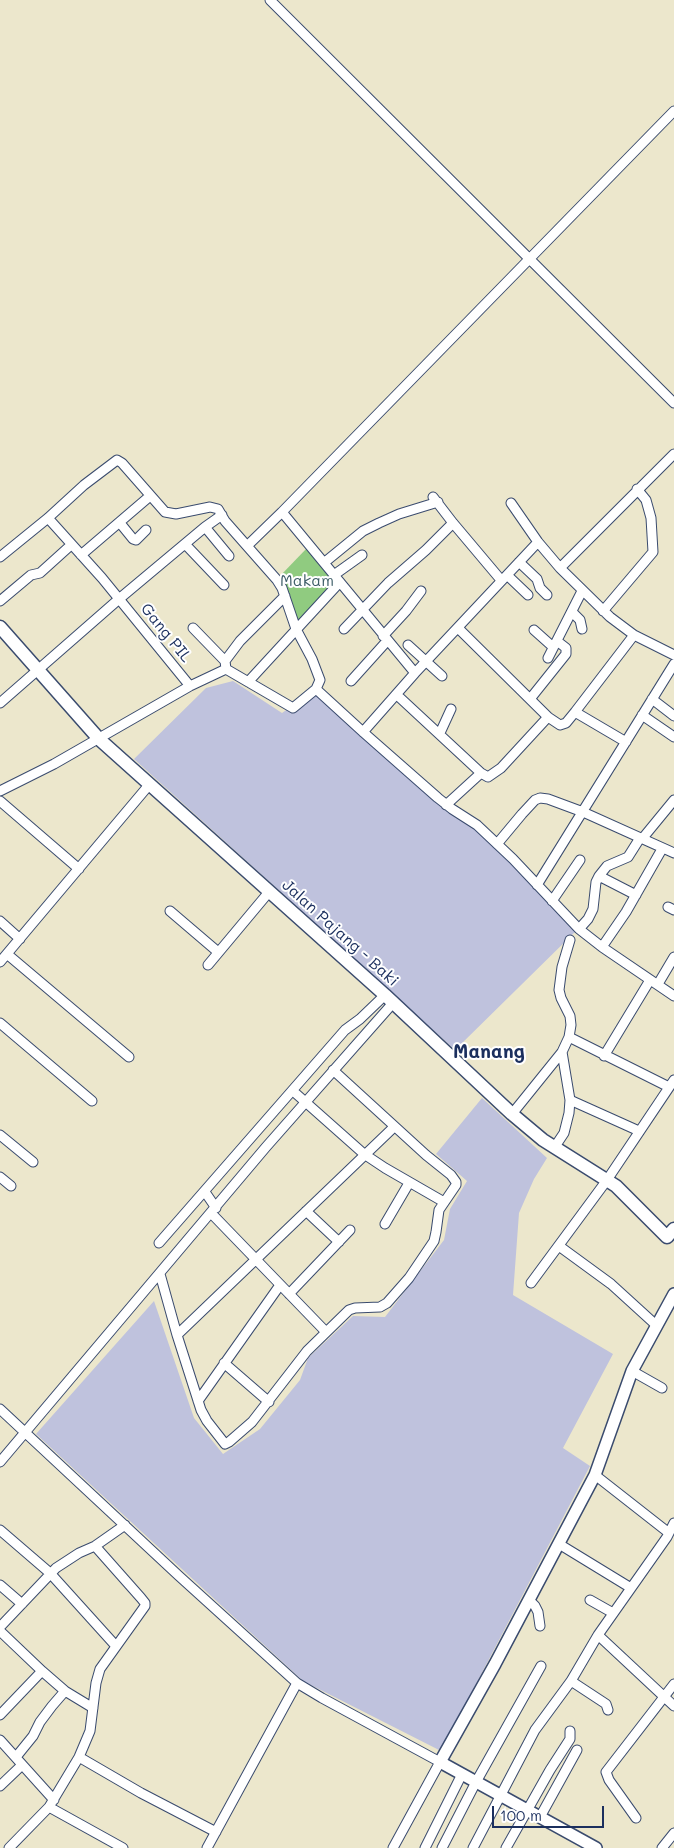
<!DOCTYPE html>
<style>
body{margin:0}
#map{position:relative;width:674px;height:1848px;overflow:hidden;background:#ece7cc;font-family:Mali,sans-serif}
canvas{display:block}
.scale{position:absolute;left:492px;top:1806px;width:112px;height:22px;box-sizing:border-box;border:2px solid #1b2f5e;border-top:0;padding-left:6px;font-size:15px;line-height:18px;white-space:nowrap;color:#1b2f5e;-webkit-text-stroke:4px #fff;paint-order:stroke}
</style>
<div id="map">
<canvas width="674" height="1848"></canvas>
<div class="scale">100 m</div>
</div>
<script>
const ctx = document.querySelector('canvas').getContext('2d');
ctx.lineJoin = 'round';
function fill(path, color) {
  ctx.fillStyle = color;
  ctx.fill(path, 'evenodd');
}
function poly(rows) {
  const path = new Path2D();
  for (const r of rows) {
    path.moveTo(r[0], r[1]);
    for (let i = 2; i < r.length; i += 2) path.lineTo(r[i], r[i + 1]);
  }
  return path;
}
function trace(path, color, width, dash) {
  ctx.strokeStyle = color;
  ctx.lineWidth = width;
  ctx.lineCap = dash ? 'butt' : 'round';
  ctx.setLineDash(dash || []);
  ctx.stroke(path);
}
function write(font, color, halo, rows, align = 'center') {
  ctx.font = font + ' Mali,sans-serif';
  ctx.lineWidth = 4;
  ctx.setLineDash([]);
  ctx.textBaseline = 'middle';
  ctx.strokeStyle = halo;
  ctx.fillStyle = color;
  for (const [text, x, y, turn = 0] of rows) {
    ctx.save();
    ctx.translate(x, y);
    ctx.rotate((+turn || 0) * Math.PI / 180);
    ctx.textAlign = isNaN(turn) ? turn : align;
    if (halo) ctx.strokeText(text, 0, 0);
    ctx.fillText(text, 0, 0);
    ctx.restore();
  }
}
fill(poly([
 [233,681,282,713,319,687,512,860,578,929,455,1050,134,759,206,688],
 [482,1098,547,1158,534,1179,519,1213,513,1295,613,1354,563,1448,590,1466,441,1751,303,1681,36,1434,154,1301,194,1418,223,1454,260,1429,300,1380,308,1358,353,1316,385,1317,444,1240,450,1209,467,1181,436,1154]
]), '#bfc2dd');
fill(poly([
 [308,547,337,582,299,622,279,577]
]), '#90cb80');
const minor = poly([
 [270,0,674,403],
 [433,497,453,523,501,580],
 [511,503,538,542,560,568,610,617,634,635,674,655],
 [282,512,674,111],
 [48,518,102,578,190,686],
 [120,523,133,539,136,540,146,530],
 [205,527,229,556],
 [185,544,224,585],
 [81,555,150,496],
 [0,557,48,518,84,485,117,460,122,463,165,512,176,514,210,507,218,509,225,521,247,546,282,512,415,673],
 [325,562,363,531,379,523,399,514,438,502],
 [519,562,537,579,540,588,547,595],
 [560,568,674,454],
 [334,575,362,555],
 [507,575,528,595],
 [0,601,31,575,40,573,71,545],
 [603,611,653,552,651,518,646,500,637,489],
 [572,612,580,620,582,629],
 [193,628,225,661],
 [458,628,548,717,560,725,566,723,575,712,634,635],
 [344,629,388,583,426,550,453,523],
 [534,630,553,647],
 [383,636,406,611,421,591],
 [408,645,442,676],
 [548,658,582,591],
 [226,669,225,661,240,641,285,596],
 [351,681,387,641],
 [248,682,340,582],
 [316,689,363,732,438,798,452,809,477,825,513,859,579,929,602,947,674,996],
 [397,695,481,773,488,777,501,768,548,717],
 [530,699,566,654,566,648,557,641],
 [652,699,674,716],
 [0,703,119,599,205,527,222,515],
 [575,712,626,742],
 [642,715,674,737],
 [363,732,415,673,538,542],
 [440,733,451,709],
 [0,791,54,764,190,686,226,669,293,708,316,689,320,680,312,659,296,629,282,588,277,580,247,546],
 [0,801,79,869],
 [446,805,481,773],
 [642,839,674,800],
 [497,844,522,814,535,800,540,798,548,799,583,812,674,853],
 [599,876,607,866,628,857,640,838],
 [537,885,674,664],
 [552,901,580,860],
 [668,907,674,910],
 [170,911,218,952],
 [0,921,20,939],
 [579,929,588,919,593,909,596,882,599,876,636,895],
 [602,947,626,912,662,849],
 [7,954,129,1057],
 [0,962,149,785],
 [208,965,269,892],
 [658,984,674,957],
 [0,1023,92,1101],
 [569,1037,669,1087],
 [604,1056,650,980],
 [293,1091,364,1154,385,1168,444,1202],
 [570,1100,639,1131],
 [512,1114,562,1052,569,1037,571,1025,570,1016,561,998,559,990,562,967,570,940],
 [0,1135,33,1162],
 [554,1148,564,1133,569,1113,570,1100,562,1052],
 [0,1177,11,1186],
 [205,1192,216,1208],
 [306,1211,339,1242],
 [211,1213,326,1332],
 [385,1224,409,1183],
 [159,1243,345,1030,360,1019,385,995],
 [559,1246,611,1284,656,1325],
 [160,1274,177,1335,201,1410,207,1421,225,1444,229,1442,252,1422,307,1351,349,1310,355,1308,380,1307,387,1303,409,1278,434,1241,436,1232,439,1210,456,1185,456,1182,451,1175,426,1155,333,1070],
 [531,1283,607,1180,674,1080],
 [289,1294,350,1230],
 [177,1335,394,1127],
 [224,1363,269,1402],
 [632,1371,662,1388],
 [198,1401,280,1285],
 [0,1409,179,1576,297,1683,322,1698,440,1762,393,1848],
 [0,1462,266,1147,393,1003],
 [595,1475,669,1533],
 [674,1523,667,1537,598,1635,674,1706],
 [0,1530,50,1573,115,1645],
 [559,1544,631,1588],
 [0,1585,22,1604],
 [529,1600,535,1606,538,1612,540,1626],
 [590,1600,613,1613],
 [0,1627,56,1568,79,1553,95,1546,125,1525],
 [0,1631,42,1671,0,1715],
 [42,1671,65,1691,93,1708],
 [571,1681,606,1704,608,1710],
 [0,1740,54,1800],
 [16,1757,33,1736,40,1722,52,1706,65,1691],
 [79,1757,141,1793,216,1832],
 [0,1786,22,1765],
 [49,1807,123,1848],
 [540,1817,577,1750],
 [636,1818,609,1780,606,1772,674,1684],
 [9,1848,49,1807,79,1757,90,1731,96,1683,100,1669,145,1606,145,1603,141,1598,95,1546],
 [207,1848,297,1683],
 [425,1848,462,1774],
 [442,1848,476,1782,541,1666],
 [473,1848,535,1730,571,1681,598,1635],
 [506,1848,550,1770,570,1739,570,1731],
 [662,1848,674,1833]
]);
const tertiary = poly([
 [596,1848,440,1762,495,1664,595,1475,632,1371,674,1294]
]);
const secondary = poly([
 [0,627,99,739,385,995,512,1114,543,1140,616,1186,667,1237,674,1229]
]);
trace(minor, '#3a4b6e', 11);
trace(tertiary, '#3a4b6e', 14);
trace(secondary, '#3a4b6e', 15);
trace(minor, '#fff', 9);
trace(tertiary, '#fff', 11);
trace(secondary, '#fff', 12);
write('16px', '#3e5e68', '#fff', [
 ["Makam",307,581]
]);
write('16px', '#1b2f5e', '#fff', [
 ["Gang PIL",166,633,51],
 ["Jalan Pajang - Baki",340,933,42]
]);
write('bold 19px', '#1b2f5e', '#fff', [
 ["Manang",489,1052]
]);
</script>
